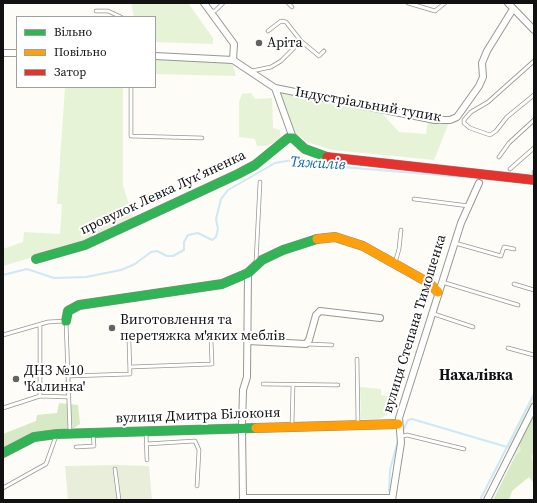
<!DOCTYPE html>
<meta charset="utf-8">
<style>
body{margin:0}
#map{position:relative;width:537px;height:503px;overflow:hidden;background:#fdfcf7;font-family:"Source Serif 4",serif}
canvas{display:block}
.frame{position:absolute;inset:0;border:4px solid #111;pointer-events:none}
.legend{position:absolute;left:16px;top:16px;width:140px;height:72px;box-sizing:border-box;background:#fff;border:1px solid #a0a0a0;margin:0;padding:5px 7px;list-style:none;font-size:12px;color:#111}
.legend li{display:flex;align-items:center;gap:8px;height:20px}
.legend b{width:20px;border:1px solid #a0a0a0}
</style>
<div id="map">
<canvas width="537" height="503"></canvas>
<div class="frame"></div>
<ul class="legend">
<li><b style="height:5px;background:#30b455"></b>Вільно</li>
<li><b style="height:5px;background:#ff9f0a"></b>Повільно</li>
<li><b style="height:5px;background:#e5322d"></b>Затор</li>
</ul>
</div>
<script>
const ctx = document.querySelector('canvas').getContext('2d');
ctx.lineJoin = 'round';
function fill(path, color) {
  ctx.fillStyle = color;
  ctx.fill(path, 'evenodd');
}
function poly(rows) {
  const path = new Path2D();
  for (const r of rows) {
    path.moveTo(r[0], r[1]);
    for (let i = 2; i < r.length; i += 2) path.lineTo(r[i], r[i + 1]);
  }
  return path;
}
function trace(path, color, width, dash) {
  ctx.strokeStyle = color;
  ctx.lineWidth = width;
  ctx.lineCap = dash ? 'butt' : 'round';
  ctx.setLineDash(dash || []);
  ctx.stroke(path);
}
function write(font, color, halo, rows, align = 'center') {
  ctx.font = font + ' "Source Serif 4",serif';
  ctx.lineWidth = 4;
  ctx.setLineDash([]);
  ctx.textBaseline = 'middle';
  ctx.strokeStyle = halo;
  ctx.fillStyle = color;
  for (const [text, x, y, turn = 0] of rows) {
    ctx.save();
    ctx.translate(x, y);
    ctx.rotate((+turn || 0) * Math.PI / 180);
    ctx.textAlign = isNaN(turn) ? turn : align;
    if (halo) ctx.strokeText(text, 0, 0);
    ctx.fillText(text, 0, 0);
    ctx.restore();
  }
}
fill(poly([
 [131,3,188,3,213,38,213,44,155,42,155,17,134,17],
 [155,59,232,63,236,76,155,74],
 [65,87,123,87,123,186,134,219,73,245,3,266,3,249,23,242,24,232,60,234,62,204,57,204],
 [275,88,378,109,399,132,426,134,428,119,450,120,434,160,332,150,307,142,289,128],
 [251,93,255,99,272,98,273,128,280,130,281,140,266,146,257,146,255,139,239,137,239,102,242,94],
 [360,387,381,389,381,395,398,397,387,415,379,419,361,419],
 [534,394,534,483,507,447]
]), '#e7f3d7');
fill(poly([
 [59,403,78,405,80,424,74,428,32,433,3,447,3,434,36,421,37,415,57,413],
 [534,413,534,452,531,457,534,464,534,483,529,477,512,491,509,500,493,500,514,458,521,450,519,444]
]), '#d8eac5');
fill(poly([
 [119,465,149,466,152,500,68,500,65,466]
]), '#e9eedb');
trace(poly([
 [3,275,27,269,54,278,86,277,121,270,135,264,151,252,157,251,167,256,173,256,184,250,184,242,188,235,198,233,212,240,216,237,218,229,216,219,221,199,228,190,275,163,292,160,331,166,463,177],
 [402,433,408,420,412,419,507,447],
 [389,491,390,470,398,440],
 [480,500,534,394]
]), '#cde8f7', 2);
const lane = poly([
 [288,3,292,7],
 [408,3,435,11,445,3],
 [96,11,108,11,121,17],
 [210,11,215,11,223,3],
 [268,31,281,21,286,22,301,41],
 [534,61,488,102,471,112,464,120,464,123,470,128,490,135,496,131,507,117,534,95],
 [252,71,271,67,281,61,301,41,319,56,324,51],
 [131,87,131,136,202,138],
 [499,157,509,143,534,120],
 [510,169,534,148],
 [534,173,534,172],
 [414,199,469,206],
 [455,243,501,256,504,247,514,249],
 [256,262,260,182],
 [395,263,399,249,401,230],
 [442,282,518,305],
 [514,284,534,290],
 [431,313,473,327],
 [3,335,48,322,66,321,70,432],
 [307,344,332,345],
 [508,348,534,355],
 [357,359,358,423],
 [130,367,212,364,211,340],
 [69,376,130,374,129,342],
 [263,384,338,385],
 [40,396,40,325],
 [3,408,40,396,69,397],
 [292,425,293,385],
 [146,433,147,460],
 [400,437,407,435,464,449],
 [146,444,195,441,199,450,197,486],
 [76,447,94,446,93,434],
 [115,469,119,500],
 [3,488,46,464,56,436]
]);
const street = poly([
 [204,3,234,44,233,60,275,88,293,138],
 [508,3,534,30],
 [3,53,17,53],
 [155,56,233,60],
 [275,88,435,120,450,120,457,117,479,86,483,77,482,63,487,51,513,9],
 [248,341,306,344,309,340,316,315,320,311,380,318],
 [243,498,392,498],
 [243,500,242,428,243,390,247,377,248,273],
 [392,500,401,443,399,418,461,223,479,183],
 [487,500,534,407]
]);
const fast = poly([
 [36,259,85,245,238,174,255,165,288,138,293,138,305,149,327,157],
 [66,321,68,311,79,305,222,284,248,273,262,260,283,250,317,239],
 [3,453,34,437,57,434,256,428]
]);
const slow = poly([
 [317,239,335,237,363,246,429,283,438,292],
 [256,428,398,424]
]);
const jam = poly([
 [327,157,534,180]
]);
trace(lane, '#979795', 4.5);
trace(street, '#979795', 8);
trace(fast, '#8e8d8b', 10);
trace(slow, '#8e8d8b', 10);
trace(jam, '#8e8d8b', 10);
trace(lane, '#fffffe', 3);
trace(street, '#fffffe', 6);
trace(fast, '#30b455', 9);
trace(slow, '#ff9f0a', 9);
trace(jam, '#e5322d', 9);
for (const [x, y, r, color] of [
 [259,43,4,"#646362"],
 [112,328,4,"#646362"],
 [16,379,4,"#646362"]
]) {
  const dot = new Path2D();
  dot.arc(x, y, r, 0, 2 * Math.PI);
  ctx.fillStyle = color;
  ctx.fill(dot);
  trace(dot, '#fff', 1.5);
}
write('14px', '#111', '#fff', [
 ["Аріта",267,43],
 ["Виготовлення та",120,320],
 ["перетяжка м'яких меблів",120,336],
 ["ДНЗ №10",24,371],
 ["'Калинка'",24,387]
], 'left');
write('14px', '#111', '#fff', [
 ["Індустріальний тупик",368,105,10],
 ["провулок Левка Лукʼяненка",163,193,-25],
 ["вулиця Степана Тимошенка",415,324,-73],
 ["вулиця Дмитра Білоконя",198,416,-2]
]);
write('italic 15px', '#1768a6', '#fff', [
 ["Тяжилів",318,164,3]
]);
write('bold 15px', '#111', '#fff', [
 ["Нахалівка",476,376]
]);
</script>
